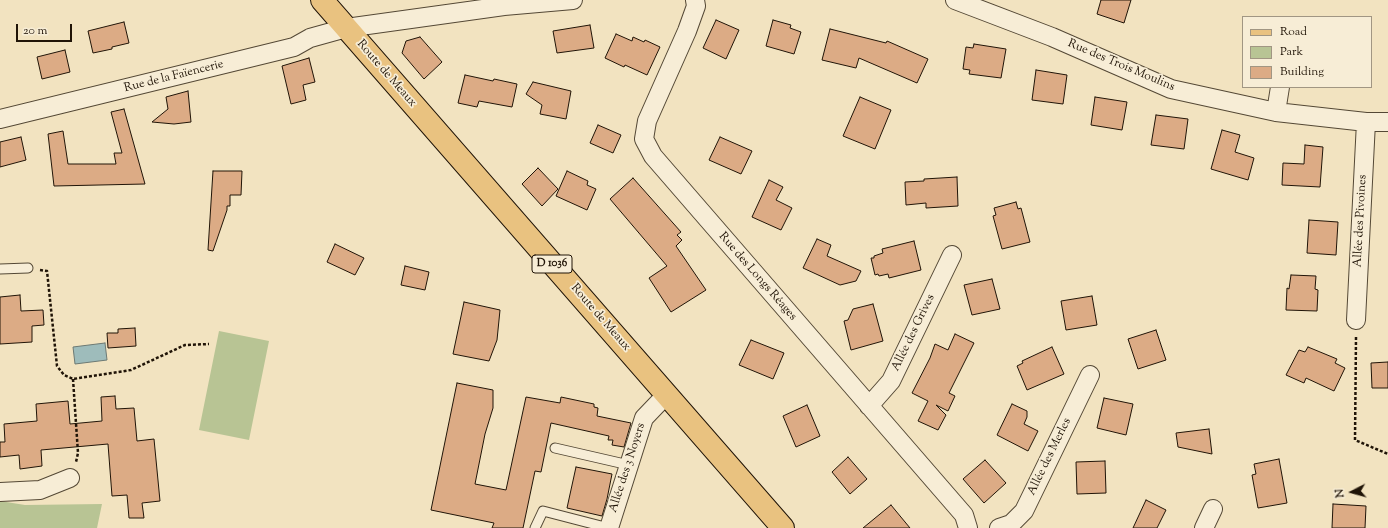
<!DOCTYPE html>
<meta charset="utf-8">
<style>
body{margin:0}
#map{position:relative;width:1388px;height:528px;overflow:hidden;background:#f2e3c0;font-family:"Sorts Mill Goudy",serif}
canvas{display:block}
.legend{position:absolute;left:1242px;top:16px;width:130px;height:72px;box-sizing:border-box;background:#f7edd6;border:1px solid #a19683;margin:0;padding:5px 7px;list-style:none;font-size:12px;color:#201407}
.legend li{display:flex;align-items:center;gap:8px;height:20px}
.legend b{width:20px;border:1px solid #a19683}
.north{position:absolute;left:1332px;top:472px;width:40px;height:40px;-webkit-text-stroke:3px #f7edd6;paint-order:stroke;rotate:264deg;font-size:11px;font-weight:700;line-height:16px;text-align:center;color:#201407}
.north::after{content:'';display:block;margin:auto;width:14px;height:18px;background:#201407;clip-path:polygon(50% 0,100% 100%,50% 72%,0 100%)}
.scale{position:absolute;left:16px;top:24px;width:56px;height:18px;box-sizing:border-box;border:2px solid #201407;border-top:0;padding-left:5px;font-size:12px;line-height:14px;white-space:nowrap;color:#201407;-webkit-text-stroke:3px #f7edd6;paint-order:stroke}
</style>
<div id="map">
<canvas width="1388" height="528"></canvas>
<ul class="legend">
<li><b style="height:5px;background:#e9c280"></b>Road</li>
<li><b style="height:11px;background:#b8c494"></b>Park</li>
<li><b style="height:11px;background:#dcab85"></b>Building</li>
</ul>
<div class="north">N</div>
<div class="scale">20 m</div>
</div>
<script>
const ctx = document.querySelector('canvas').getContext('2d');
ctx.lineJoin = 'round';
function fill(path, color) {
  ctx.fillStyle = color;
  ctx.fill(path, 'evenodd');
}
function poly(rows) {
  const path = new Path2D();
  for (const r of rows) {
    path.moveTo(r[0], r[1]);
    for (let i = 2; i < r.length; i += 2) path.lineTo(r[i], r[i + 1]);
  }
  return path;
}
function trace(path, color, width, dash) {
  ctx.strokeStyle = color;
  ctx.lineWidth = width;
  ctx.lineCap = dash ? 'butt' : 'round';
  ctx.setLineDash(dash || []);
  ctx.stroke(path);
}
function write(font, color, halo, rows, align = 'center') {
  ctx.font = font + ' "Sorts Mill Goudy",serif';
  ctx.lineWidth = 3.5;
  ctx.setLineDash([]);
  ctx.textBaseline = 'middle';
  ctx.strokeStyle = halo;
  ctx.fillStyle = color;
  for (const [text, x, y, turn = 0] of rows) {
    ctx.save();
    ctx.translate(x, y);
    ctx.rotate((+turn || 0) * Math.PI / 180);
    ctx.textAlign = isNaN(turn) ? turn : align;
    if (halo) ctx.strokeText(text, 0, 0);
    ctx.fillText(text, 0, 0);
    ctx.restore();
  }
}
fill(poly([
 [219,331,269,341,249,440,199,430],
 [0,501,25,505,102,504,97,528,0,528]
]), '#b8c494');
const water = poly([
 [105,343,107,360,75,364,73,347,105,343]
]);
fill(water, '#9ebcbb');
trace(water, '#6c7973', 1);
const building = poly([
 [1101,0,1131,0,1124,23,1097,14,1101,0],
 [716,20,739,30,726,59,703,48,716,20],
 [773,20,791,25,790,28,801,32,794,54,766,46,773,20],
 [124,22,129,43,112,47,112,49,93,53,88,31,124,22],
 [590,25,594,48,557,53,553,31,590,25],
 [830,29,886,43,887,41,928,59,917,83,859,58,856,68,822,60,830,29],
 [616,34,632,41,633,37,644,42,645,40,660,47,647,75,625,65,624,67,605,58,616,34],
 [420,37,442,62,424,79,402,53,406,41,420,37],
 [974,44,1006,49,1001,78,969,74,970,70,963,69,966,47,973,48,974,44],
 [65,50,70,72,42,79,37,57,65,50],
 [309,58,315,82,303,85,306,100,291,104,282,66,309,58],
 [1036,70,1067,75,1063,104,1032,100,1036,70],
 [465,75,493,81,494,79,517,84,512,107,479,101,477,107,458,103,465,75],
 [533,82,571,91,566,119,540,114,542,105,526,94,533,82],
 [188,91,191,122,174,124,152,122,168,109,166,97,188,91],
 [860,97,891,110,875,149,843,136,860,97],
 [1095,97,1127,102,1122,130,1091,125,1095,97],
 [124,109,145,184,54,186,48,134,63,131,68,164,116,164,114,153,122,153,111,112,124,109],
 [1156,115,1188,119,1184,149,1151,145,1156,115],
 [598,125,621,135,613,153,590,143,598,125],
 [1222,130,1240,135,1235,152,1254,158,1248,180,1211,169,1222,130],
 [21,137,26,160,0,167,0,142,21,137],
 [720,137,752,151,741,174,709,160,720,137],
 [1305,145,1323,147,1320,187,1282,185,1283,163,1304,164,1305,145],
 [538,168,558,189,542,206,522,184,538,168],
 [213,171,242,171,241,195,230,195,230,206,227,206,227,210,213,251,208,250,213,171],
 [567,171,588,181,587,185,596,189,587,210,556,196,567,171],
 [957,177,958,206,926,208,926,203,906,205,905,182,924,181,924,179,957,177],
 [633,178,681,232,677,235,682,240,676,246,706,290,671,312,649,278,667,266,610,199,633,178],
 [769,180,783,187,776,200,792,208,781,230,752,217,769,180],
 [1016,202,1018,209,1021,208,1030,242,1002,249,993,216,996,215,994,208,1016,202],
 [1309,220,1338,222,1336,255,1307,253,1309,220],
 [817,239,831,245,827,256,861,271,856,281,840,285,803,268,817,239],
 [914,241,921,270,889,278,888,274,879,276,878,274,875,275,871,258,874,258,874,256,883,253,882,249,914,241],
 [335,244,364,258,355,275,327,262,335,244],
 [405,266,429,272,425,290,401,285,405,266],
 [1291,275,1316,276,1315,289,1318,290,1317,311,1286,310,1287,288,1289,289,1291,275],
 [992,279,1000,309,972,315,964,285,992,279],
 [20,295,21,311,43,310,44,325,32,326,32,342,0,344,0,297,20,295],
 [1092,296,1097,325,1066,330,1061,301,1092,296],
 [464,302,500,310,497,340,489,361,453,354,464,302],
 [873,304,883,341,851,350,844,321,848,320,853,309,873,304],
 [135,328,136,346,108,348,107,333,118,333,118,329,135,328],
 [1156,330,1166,360,1138,369,1128,339,1156,330],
 [955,334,974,343,949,393,955,396,948,411,936,405,946,415,938,430,918,421,928,401,912,393,930,358,935,344,948,350,955,334],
 [751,340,784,353,773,379,739,365,751,340],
 [1052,347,1064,374,1027,390,1017,366,1023,363,1022,361,1052,347],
 [1308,347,1337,359,1335,363,1345,368,1334,391,1306,378,1304,383,1286,375,1299,350,1305,352,1308,347],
 [1388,362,1388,388,1372,388,1371,363,1388,362],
 [457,383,493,390,493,408,485,434,475,484,506,490,526,397,560,403,561,397,594,404,594,407,598,408,597,416,631,423,624,447,612,445,613,440,608,440,609,436,551,423,541,472,535,471,523,528,492,528,494,523,431,510,457,383],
 [115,396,116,409,134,408,137,441,154,439,160,501,142,503,144,518,129,518,127,495,112,496,108,444,41,450,42,466,20,469,19,455,0,457,0,442,5,442,4,424,37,421,36,404,68,401,70,424,102,421,101,397,115,396],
 [1104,398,1133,404,1126,435,1097,428,1104,398],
 [1012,404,1027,411,1027,417,1024,424,1038,431,1028,451,997,435,1012,404],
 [807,405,820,436,796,447,783,416,807,405],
 [1209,429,1212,454,1178,447,1176,433,1209,429],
 [848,457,867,479,850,494,832,472,848,457],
 [1279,459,1287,503,1258,508,1252,475,1256,474,1254,464,1279,459],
 [985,460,1006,483,984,503,963,479,985,460],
 [1105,461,1106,493,1077,494,1076,462,1105,461],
 [576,467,612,474,607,499,602,516,567,508,576,467],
 [1146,500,1166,510,1157,528,1133,528,1146,500],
 [1333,504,1366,506,1365,528,1332,528,1333,504],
 [891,505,910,528,863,528,891,505]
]);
fill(building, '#dcab85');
trace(building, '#201407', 1);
const service = poly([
 [0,269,28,268],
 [555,448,629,465],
 [535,528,543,511,609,528]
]);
const minor = poly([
 [695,0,696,6,687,31,647,121,644,139,653,156,964,515,968,528],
 [955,0,1052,37,1171,89,1276,112,1366,122,1388,122],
 [1276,112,1280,87],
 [0,119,294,47,310,38,346,28,504,6,573,0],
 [1356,320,1366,122],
 [869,406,891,381,952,255],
 [0,492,40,490,70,478],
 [609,528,644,418,667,394],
 [999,528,1011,524,1024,511,1090,375],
 [1204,528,1213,509]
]);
const primary = poly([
 [322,0,783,528]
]);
trace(service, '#544835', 11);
trace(minor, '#544835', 20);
trace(primary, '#201407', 24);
trace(poly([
 [40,270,47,271,57,366,64,375,73,379,131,370,185,345,209,344],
 [1356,337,1355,440,1388,454],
 [73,379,78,453,76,462]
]), '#201407', 2.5, [3, 2]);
trace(service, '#f7edd6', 9);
trace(minor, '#f7edd6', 18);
trace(primary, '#e9c280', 22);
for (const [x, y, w] of [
 [552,264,40]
]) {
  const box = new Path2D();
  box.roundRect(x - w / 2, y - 9, w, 18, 3);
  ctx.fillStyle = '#f7edd6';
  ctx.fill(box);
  trace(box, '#201407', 1);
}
write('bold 11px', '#201407', null, [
 ["D 1036",552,264]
]);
write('12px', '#201407', '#f7edd6', [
 ["Rue des Trois Moulins",1121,66,23],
 ["Route de Meaux",386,74,49],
 ["Rue de la Faïencerie",174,77,-14],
 ["Allée des Pivoines",1361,221,-87],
 ["Rue des Longs Réages",757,277,49],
 ["Route de Meaux",600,318,49],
 ["Allée des Grives",914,333,-64],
 ["Allée des Merles",1050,457,-64],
 ["Allée des 3 Noyers",628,468,-72]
]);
</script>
